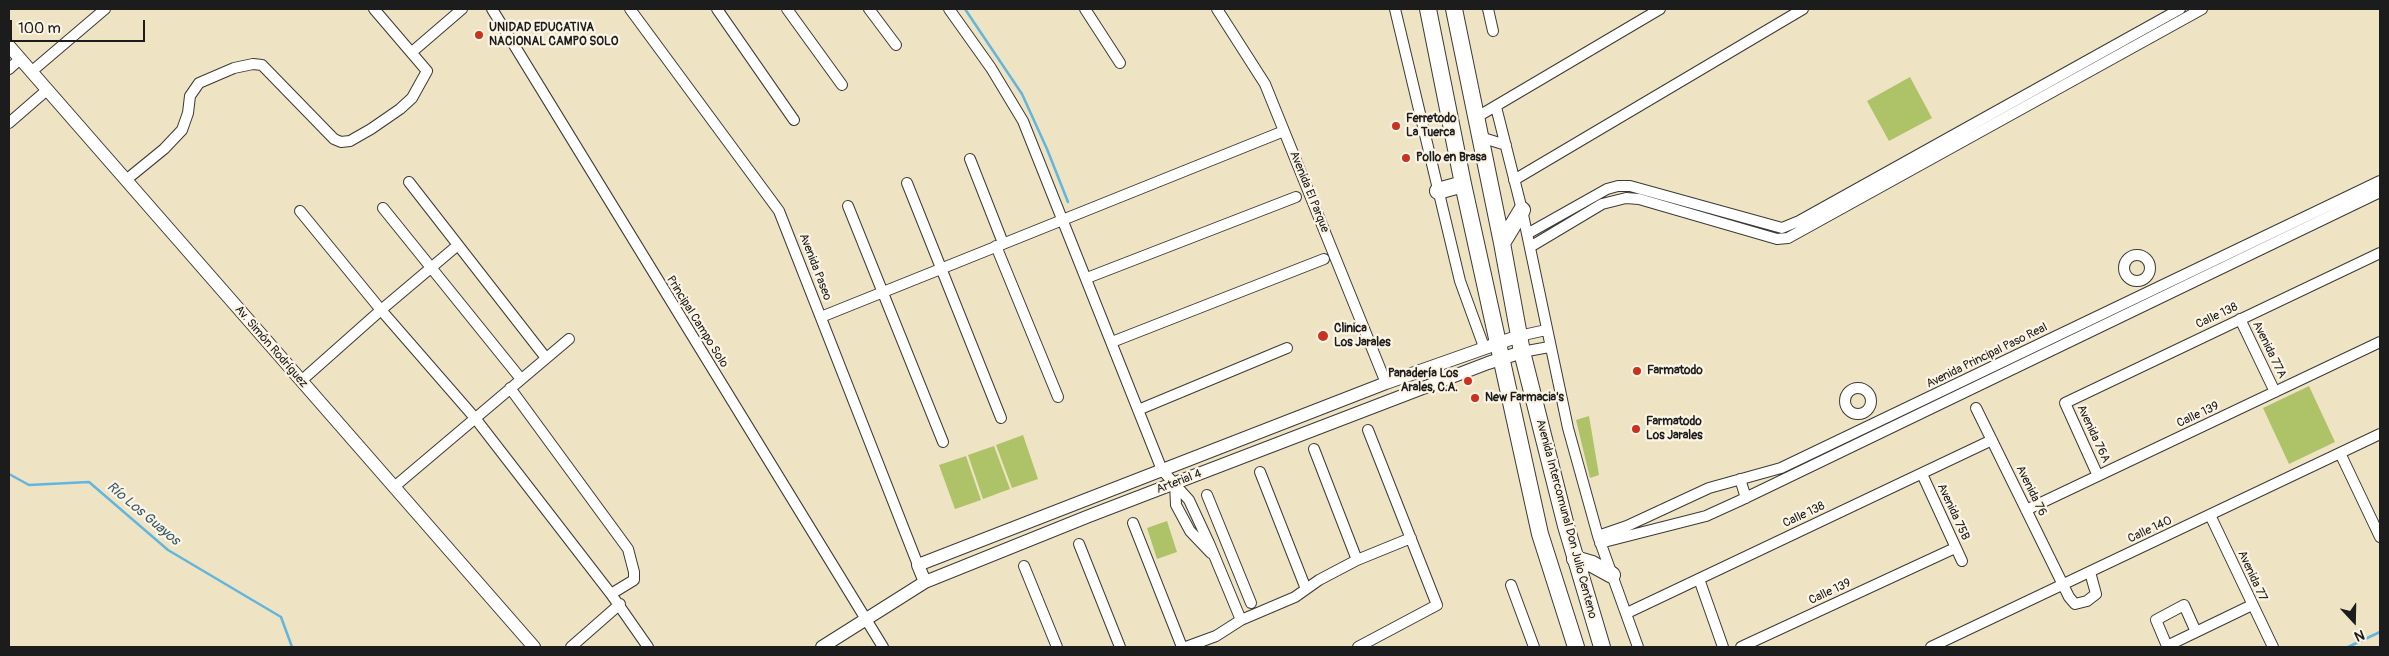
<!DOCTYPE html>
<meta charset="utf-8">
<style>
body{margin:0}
#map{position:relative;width:2389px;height:656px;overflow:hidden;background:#eee3c3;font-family:Pangolin,sans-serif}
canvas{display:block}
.frame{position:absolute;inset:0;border:10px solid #1c1c1c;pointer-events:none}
.north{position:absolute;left:2329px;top:596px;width:50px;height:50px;-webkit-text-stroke:4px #fcf5e5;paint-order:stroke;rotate:159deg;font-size:14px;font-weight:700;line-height:20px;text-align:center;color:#1c1c1c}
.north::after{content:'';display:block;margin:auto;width:18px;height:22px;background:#1c1c1c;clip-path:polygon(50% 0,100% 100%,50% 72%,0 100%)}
.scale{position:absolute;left:10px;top:20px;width:135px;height:22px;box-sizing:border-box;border:2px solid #1c1c1c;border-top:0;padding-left:6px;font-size:15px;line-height:18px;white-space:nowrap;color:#1c1c1c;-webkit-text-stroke:4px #fcf5e5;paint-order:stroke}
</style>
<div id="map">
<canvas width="2389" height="656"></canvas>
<div class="frame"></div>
<div class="north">N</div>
<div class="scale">100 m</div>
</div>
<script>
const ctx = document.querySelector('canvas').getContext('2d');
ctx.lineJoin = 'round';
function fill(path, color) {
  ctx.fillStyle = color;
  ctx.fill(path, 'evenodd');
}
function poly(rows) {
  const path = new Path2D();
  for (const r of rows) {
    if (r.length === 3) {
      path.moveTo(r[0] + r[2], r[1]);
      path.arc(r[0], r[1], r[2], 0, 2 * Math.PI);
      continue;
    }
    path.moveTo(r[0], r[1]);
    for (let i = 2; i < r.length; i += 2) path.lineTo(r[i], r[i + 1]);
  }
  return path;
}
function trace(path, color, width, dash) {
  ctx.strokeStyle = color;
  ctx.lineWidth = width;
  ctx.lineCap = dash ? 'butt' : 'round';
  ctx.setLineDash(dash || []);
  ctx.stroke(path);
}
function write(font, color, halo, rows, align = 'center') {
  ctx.font = font + ' Pangolin,sans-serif';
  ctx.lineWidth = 4.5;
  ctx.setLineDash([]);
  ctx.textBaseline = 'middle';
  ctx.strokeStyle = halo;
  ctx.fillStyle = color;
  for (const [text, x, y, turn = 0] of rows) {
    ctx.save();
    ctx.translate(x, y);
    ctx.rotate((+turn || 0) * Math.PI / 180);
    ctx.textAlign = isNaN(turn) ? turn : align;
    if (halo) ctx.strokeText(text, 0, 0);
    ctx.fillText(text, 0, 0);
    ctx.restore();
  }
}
fill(poly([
 [1910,77,1932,118,1889,141,1867,101],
 [2309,386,2335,442,2289,464,2263,408],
 [1589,416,1599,475,1590,478,1576,420],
 [1023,435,1038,479,1012,488,996,445],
 [994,446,1010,489,983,499,968,455],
 [966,456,981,500,955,509,939,465],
 [1167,521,1177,552,1157,559,1147,528]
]), '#aec367');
trace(poly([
 [965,9,1022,94,1047,149,1068,202],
 [9,474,29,485,89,482,168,550,281,617,292,647],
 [2348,647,2380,632]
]), '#62b6de', 2.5);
const minor = poly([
 [492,9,883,647],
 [630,9,779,211,918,565],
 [717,9,794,120],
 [787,9,842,85],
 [869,9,896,45],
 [949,9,991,68,1023,121,1162,470,1189,500,1209,543,1241,620],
 [1085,9,1120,63],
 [1217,9,1265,84,1386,383],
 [1395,9,1460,281,1484,347],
 [1488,9,1493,31],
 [412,52,462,9],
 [9,69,20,59],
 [31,72,105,9],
 [1496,107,1522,210,1568,428,1598,536,1638,647],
 [1477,117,1660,9],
 [9,123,47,90],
 [1480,137,1506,145],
 [970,159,1003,243],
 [126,180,164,149,182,130,188,113,190,96,199,83,234,68,253,64,262,65,334,139,341,142,350,141,371,129,400,109,412,98,427,71,374,9],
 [1514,180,1803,9],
 [409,182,546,358],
 [907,183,1001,418],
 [848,206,943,442],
 [383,208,521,379],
 [300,211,381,310,475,418,611,594,648,647],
 [1527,234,1607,189,1618,186,1630,186,1782,228,1799,221,2180,9],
 [996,246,1058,397],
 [1530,247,1602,204,1626,198,1639,199,1777,239,1788,238,2202,9],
 [2137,268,13],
 [1087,278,1296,197],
 [821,317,1284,131],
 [2240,319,2275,392],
 [1519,336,1546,330],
 [1112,342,1324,259],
 [1522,352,1549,347],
 [301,381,381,310,458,245],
 [510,388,628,549,634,572,634,580,611,594],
 [1858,401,13],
 [1976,408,2069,597,2075,604,2087,601,2096,594,2090,572],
 [1138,410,1287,348],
 [1314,449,1357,560],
 [2340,453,2380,537],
 [1260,472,1306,589],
 [1922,474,1962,561],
 [2098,476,2065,403,2380,253],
 [1740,479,1746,498],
 [1175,483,1176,505,1190,531,1211,553],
 [394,487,569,339],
 [1207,495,1251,603],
 [2026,510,2380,342],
 [2210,515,2273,647],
 [1133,523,1182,647],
 [1598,536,1627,526,1709,488,1781,468,2380,181],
 [1600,543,1706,516,1739,501,2380,192],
 [1079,544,1120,647],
 [1024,566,1057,647],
 [1699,579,1723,647],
 [1511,585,1534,647],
 [1627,613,1992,440],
 [2196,632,2184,605,2156,620,2167,646,2252,605],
 [571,647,620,604],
 [1186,647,1216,636,1241,620,1295,597,1319,580,1357,560,1411,538],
 [1358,647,1437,605,1368,430],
 [1741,647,1955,548],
 [1931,647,2380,434]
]);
const tertiary = poly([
 [9,46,534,647],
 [925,582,918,565,1386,383,1519,336],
 [822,647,925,582,1089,516,1488,363,1522,352]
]);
const primary = poly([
 [1428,9,1463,184,1540,534,1576,647],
 [1454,9,1502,243,1522,352,1566,526,1602,647],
 [1438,191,1463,184],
 [1502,243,1522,210],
 [1575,559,1592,564,1612,575]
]);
trace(minor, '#3c3a35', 12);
trace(tertiary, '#3c3a35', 14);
trace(primary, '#3c3a35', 18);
trace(minor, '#fff', 10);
trace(tertiary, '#fff', 12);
trace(primary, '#fff', 16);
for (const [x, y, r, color] of [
 [479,35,5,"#c8321e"],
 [1396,126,5,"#c8321e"],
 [1406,158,5,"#c8321e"],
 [1323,336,6,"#c8321e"],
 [1637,371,5,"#c8321e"],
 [1468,381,5,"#c8321e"],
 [1475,398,5,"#c8321e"],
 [1636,429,5,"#c8321e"]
]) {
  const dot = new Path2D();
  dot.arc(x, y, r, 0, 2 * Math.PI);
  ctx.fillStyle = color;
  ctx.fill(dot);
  trace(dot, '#fcf5e5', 2);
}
write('bold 12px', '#1c1c1c', '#fcf5e5', [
 ["UNIDAD EDUCATIVA",489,28],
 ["NACIONAL CAMPO SOLO",489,42],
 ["Ferretodo",1406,119],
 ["La Tuerca",1406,133],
 ["Pollo en Brasa",1416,158],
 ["Clinica",1334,329],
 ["Los Jarales",1334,343],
 ["Farmatodo",1647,371],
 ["Panadería Los",1458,374,"right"],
 ["Arales, C.A.",1458,388,"right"],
 ["New Farmacia's",1485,398],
 ["Farmatodo",1646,422],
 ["Los Jarales",1646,436]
], 'left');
write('12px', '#1c1c1c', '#fcf5e5', [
 ["Avenida El Parque",1309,192,68],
 ["Avenida Paseo",815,267,69],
 ["Calle 138",2217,316,-25],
 ["Principal Campo Solo",697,322,58],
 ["Av. Simón Rodríguez",271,347,49],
 ["Avenida 77A",2269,350,64],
 ["Avenida Principal Paso Real",1987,356,-26],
 ["Calle 139",2198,415,-25],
 ["Avenida 76A",2093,434,65],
 ["Arterial 4",1179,482,-21],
 ["Avenida 76",2031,491,64],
 ["Avenida 75B",1953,512,65],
 ["Calle 138",1804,515,-25],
 ["Avenida Intercomunal Don Julio Centeno",1566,519,75],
 ["Calle 140",2150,530,-25],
 ["Avenida 77",2252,576,65],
 ["Calle 139",1830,592,-25]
]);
write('italic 14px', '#385a6a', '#fcf5e5', [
 ["Río Los Guayos",143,514,40]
]);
</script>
